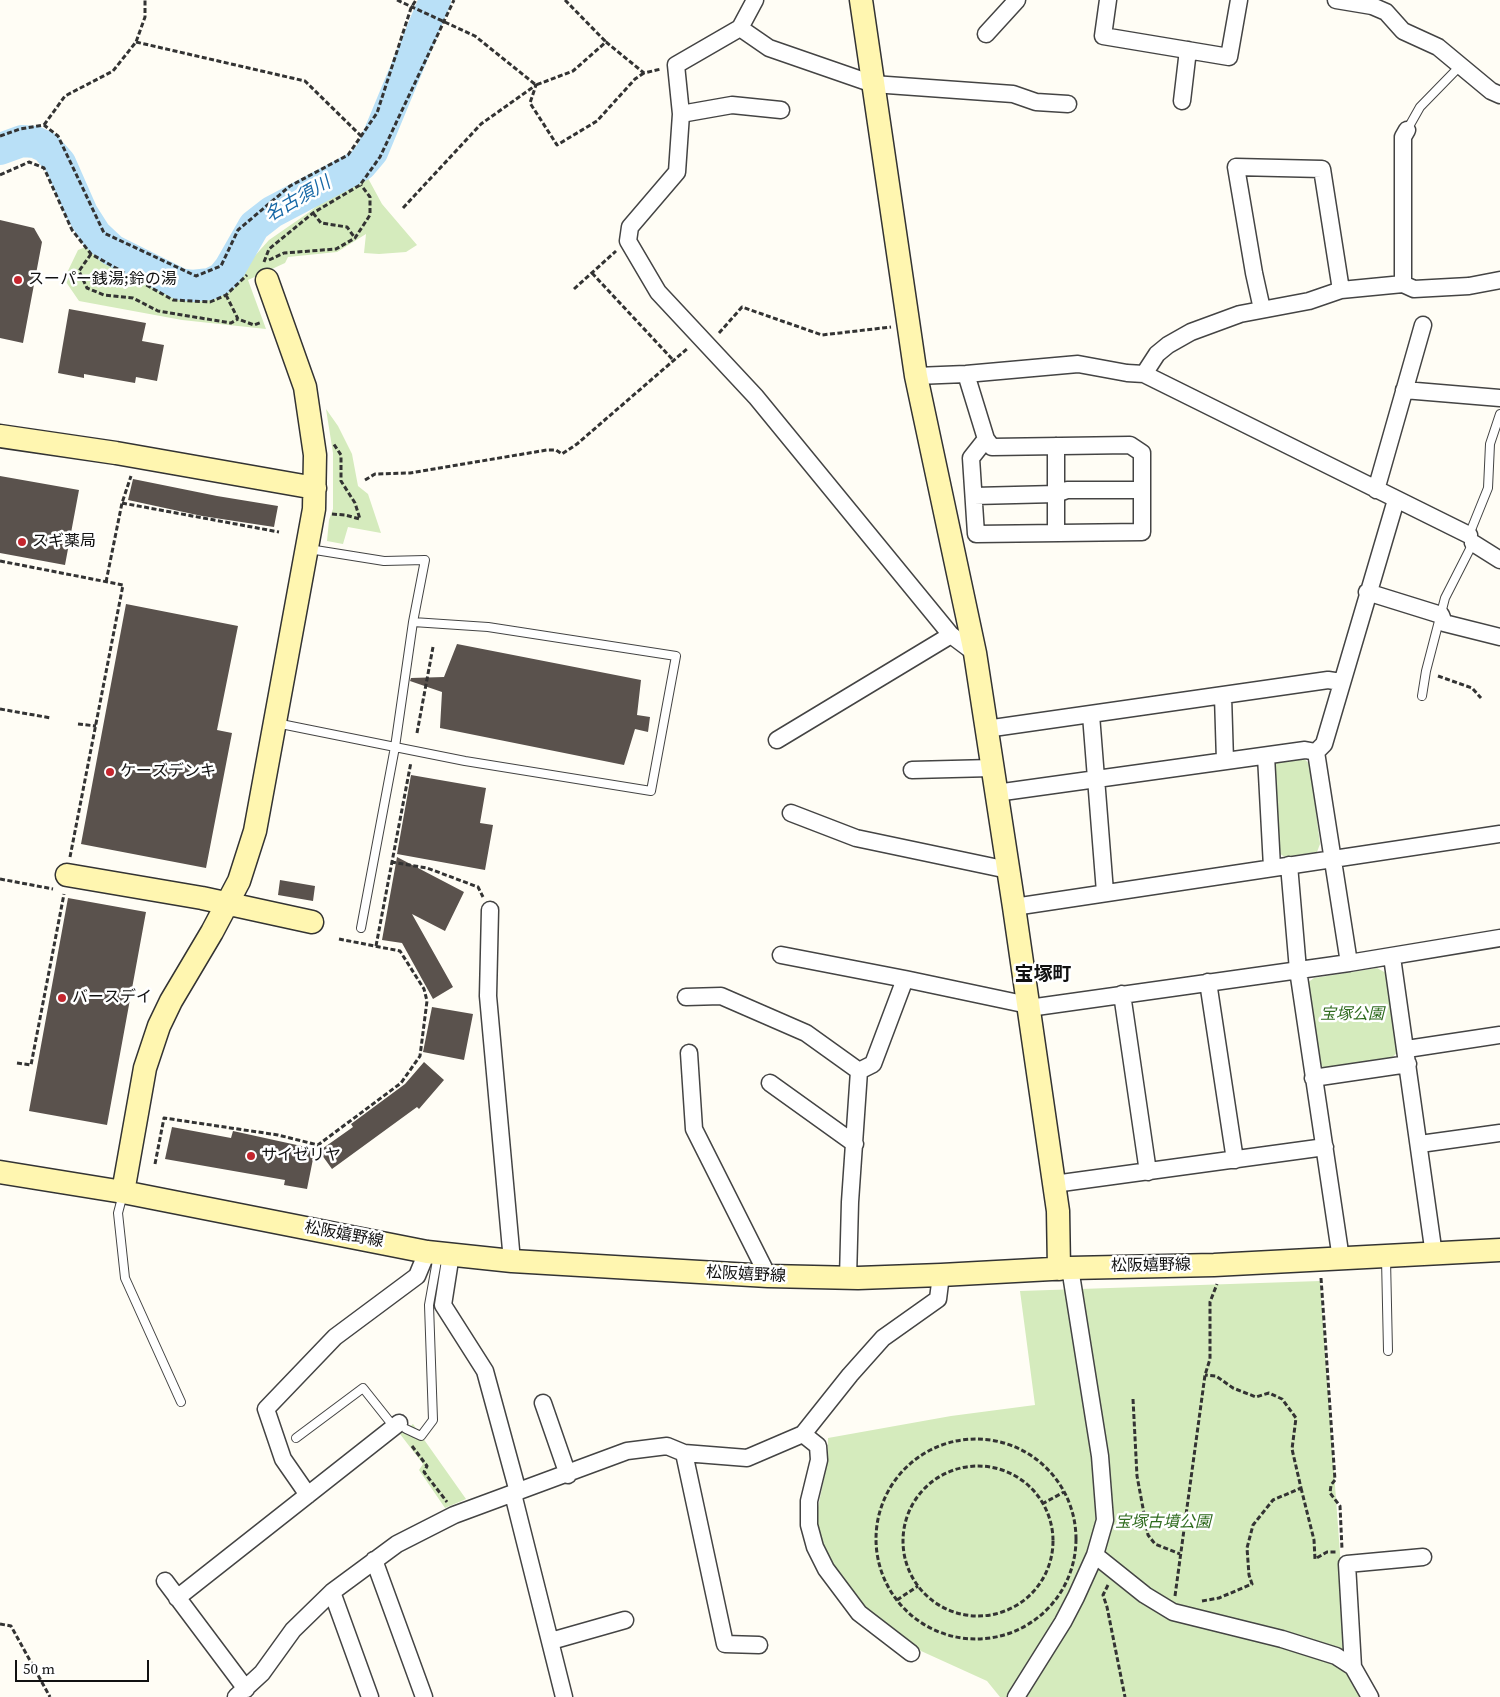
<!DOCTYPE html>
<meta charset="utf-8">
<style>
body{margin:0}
#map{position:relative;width:1500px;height:1697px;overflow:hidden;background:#fffdf5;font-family:"Source Serif 4",serif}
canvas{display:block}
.scale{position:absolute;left:15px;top:1660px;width:134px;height:22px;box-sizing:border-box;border:2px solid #111;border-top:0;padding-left:6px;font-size:15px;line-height:18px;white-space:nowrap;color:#111;-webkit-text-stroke:4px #fff;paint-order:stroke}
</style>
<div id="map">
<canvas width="1500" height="1697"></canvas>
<div class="scale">50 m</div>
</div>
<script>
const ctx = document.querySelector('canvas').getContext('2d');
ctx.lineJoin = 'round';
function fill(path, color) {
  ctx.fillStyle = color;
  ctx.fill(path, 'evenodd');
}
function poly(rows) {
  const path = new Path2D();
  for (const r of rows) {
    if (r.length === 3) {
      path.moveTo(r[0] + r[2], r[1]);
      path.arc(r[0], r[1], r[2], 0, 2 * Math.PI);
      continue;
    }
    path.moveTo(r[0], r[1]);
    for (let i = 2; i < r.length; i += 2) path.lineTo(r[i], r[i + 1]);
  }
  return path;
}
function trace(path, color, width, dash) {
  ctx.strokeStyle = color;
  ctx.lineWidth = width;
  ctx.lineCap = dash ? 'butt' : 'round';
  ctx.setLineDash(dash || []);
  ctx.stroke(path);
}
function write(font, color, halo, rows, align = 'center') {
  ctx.font = font + ' "Source Serif 4","Noto Sans JP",serif';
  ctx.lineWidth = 5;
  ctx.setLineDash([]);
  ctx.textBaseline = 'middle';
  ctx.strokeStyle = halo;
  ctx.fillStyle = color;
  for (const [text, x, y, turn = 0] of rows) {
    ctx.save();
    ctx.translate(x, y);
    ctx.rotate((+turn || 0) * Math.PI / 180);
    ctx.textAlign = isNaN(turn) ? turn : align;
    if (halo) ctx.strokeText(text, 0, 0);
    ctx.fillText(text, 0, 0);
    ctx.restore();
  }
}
fill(poly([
 [363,169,382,204,417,245,406,252,379,254,364,253,366,234,337,252,288,257,285,263,248,280,266,329,182,320,79,301,64,279,78,250,93,244,169,293,208,297,226,288,269,240,308,213],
 [326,409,338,426,352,454,358,486,368,494,381,533,348,527,343,544,327,541,329,520,333,509,333,453],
 [1304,759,1310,764,1320,844,1317,852,1285,857,1277,852,1271,766,1277,760],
 [1377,968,1386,973,1398,1052,1390,1059,1324,1069,1317,1059,1307,983,1314,978],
 [1320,1281,1349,1676,1362,1697,1000,1697,987,1681,921,1651,868,1609,858,1600,825,1552,816,1517,827,1464,828,1438,951,1416,1035,1405,1020,1291],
 [413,1424,466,1499,445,1508,419,1470,423,1464,400,1434]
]), '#d5ebbd');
trace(poly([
 [0,149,22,141,35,142,46,147,60,163,82,213,96,235,112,250,180,284,192,286,210,284,222,278,230,268,254,226,272,212,361,165,372,152,435,0]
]), '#b9e0f7', 32);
fill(poly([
 [0,220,34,228,42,242,23,343,0,338],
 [69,309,146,323,142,341,164,345,157,381,136,377,135,383,84,374,84,378,58,373],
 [0,476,79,490,65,565,0,553],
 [133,479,217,496,278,506,274,527,202,516,128,500],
 [126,604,238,626,217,730,232,733,206,868,81,844],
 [457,644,641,680,637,715,650,717,648,732,635,729,624,765,440,728,442,692,410,681,411,678,444,677],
 [411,775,486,788,480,823,493,825,485,870,397,854],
 [397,857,464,892,445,931,412,914,453,987,433,999,402,943,382,940],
 [280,880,315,886,313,901,278,895],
 [68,898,146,912,107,1125,29,1111],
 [432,1007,473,1014,464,1060,423,1052],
 [424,1062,444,1080,419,1109,417,1107,332,1169,319,1151,353,1127,351,1124,405,1084],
 [172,1127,231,1138,233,1131,315,1149,307,1189,284,1185,285,1180,165,1159]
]), '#5a524d');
const lane = poly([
 [1407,130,1420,107,1461,65],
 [309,549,384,561,425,560,413,622,488,627,676,656,651,791,465,761,395,747,413,622],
 [1422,696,1426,671,1445,598,1473,543,1469,541,1469,535,1488,488,1490,444,1500,414],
 [276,723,395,747,361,928],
 [123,1194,118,1213,125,1278,181,1402],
 [1386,1259,1388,1351],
 [406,1429,421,1436,433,1420,429,1305,438,1255],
 [296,1438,363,1388,394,1427]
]);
const street = poly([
 [755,0,740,28,676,65,681,114,677,172,630,227,628,241,658,292,756,397,951,635,975,653],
 [1108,0,1103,36,1229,57,1239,0],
 [1336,0,1372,6,1386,12,1403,31,1438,47,1491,91,1500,95],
 [740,28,769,48,873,84,1013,94,1036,102,1068,104],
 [986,34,1017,0],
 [1182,101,1188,50],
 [681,114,732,105,781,110],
 [1403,284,1403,137,1407,130],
 [1262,309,1254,273,1236,167,1322,169,1341,290],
 [966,374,986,439,992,447,1130,445,1142,453,1142,532,976,534,971,458,986,439],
 [1144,374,1157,354,1168,345,1191,332,1240,314,1309,301,1341,290,1403,284,1414,289,1469,286,1500,280],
 [916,376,966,374,1078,364,1127,373,1144,374,1469,535],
 [1404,390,1500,398],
 [1376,490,1423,325],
 [974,496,1056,494,1067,490,1142,490],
 [1056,533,1056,446],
 [1473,543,1500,560],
 [1367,592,1441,615,1444,623,1500,637],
 [1223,696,1225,761],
 [1091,715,1105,892],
 [986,729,1328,680,1341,682],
 [777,740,951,635],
 [1266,756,1272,867],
 [912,770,992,768],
 [996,793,1305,750,1316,752],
 [791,813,856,838,1008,870],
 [1289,865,1298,970,1341,1259],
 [1014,907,1500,834],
 [490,910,488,996,512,1261],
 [781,955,905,979],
 [1392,957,1434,1255],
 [1349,963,1316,752,1324,744,1396,500],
 [1208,982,1235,1160],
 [1122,994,1148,1172],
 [686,997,721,996,806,1033,859,1071],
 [1029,1008,1349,963,1500,938],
 [1407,1049,1500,1035],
 [689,1053,694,1129,768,1276],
 [1313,1078,1408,1064],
 [770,1083,855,1144],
 [1420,1144,1500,1133],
 [1054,1184,1325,1147],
 [451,1254,443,1305,485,1371,518,1492],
 [848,1278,850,1202,859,1071,873,1064,905,979,1028,1005],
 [543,1403,568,1475],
 [803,1434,818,1446,819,1460,809,1501,809,1525,815,1547,826,1569,859,1613,911,1653],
 [684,1453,725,1644,759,1645],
 [513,1494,564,1697],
 [308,1495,283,1459,266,1409,335,1337,417,1276,427,1252],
 [1095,1555,1145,1595,1173,1612,1282,1639,1336,1656,1353,1667,1370,1697],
 [374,1560,424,1697],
 [165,1581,246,1689],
 [332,1592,370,1697],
 [177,1598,399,1423],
 [551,1641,625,1620],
 [1353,1667,1347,1564,1423,1557],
 [236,1697,262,1673,293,1630,332,1592,397,1544,454,1515,627,1451,667,1446,684,1453,747,1458,803,1434,850,1375,883,1338,938,1299,941,1275],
 [1016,1697,1063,1622,1076,1597,1095,1555,1105,1520,1100,1456,1070,1268]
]);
const secondary = poly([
 [861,0,916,376,975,653,1014,907,1058,1211,1059,1269],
 [0,436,116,453,315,488],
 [67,875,202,898,312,922],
 [0,1172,123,1192,427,1252,512,1261,768,1276,858,1278,941,1275,1070,1268,1214,1265,1500,1250],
 [123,1192,145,1068,159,1026,171,1001,212,932,239,881,255,831,314,509,315,455,305,387,267,280]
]);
trace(lane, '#444', 10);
trace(street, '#444', 19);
trace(secondary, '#333', 25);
trace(poly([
 [397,0,475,36,536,85,573,71,606,42,644,73,661,69],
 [565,0,606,42],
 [136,42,305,81,362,137],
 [44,125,65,96,113,71,136,42,145,17,145,0],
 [0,136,20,129,44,125,58,136,104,233,196,276,221,266,238,230,290,186,348,155,377,113,411,8,416,0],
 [0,175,29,162,44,168,72,230,91,254,173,300,210,302,226,295,247,275],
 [403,208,481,124,536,85,530,103,557,145,597,121,635,79,644,73],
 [313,213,321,223,347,227,355,238],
 [91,254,79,271,87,288,104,295,133,298,158,311,231,323,238,319],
 [269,260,284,253,336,249,355,238,370,215,370,197,361,185],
 [264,262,269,249,313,213,360,185,380,157,454,0],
 [592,273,673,360],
 [574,289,616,251],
 [226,295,238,319,254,325,262,322],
 [719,333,742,307,822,335,891,327],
 [365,480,375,474,410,473,547,450,556,450,562,454,577,444,688,348],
 [122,503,279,532],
 [332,514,345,515,360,519,355,503,341,481,341,455,333,443],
 [0,561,123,585,70,857],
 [106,582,122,503,131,476],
 [1438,676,1472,688,1481,698],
 [0,709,51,718],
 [78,724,96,726],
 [417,733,433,647],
 [391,862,427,868,478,887,483,897],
 [0,879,53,889],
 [376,946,411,762],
 [17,1063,31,1065,64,894],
 [155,1164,164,1118,278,1135,318,1145,401,1083,420,1056,427,1001,424,989,400,951,339,939],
 [1321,1278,1335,1480,1331,1485,1330,1493,1340,1506,1342,1549],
 [1133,1399,1137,1476,1148,1535,1155,1544,1180,1554],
 [976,1539,100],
 [412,1446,427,1466,424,1472,447,1502],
 [978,1541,75],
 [1301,1488,1314,1540,1315,1559,1327,1552,1336,1552],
 [1042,1504,1064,1492],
 [1108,1585,1103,1595,1107,1607,1125,1697],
 [1175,1596,1205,1375,1210,1359,1210,1302,1217,1284],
 [897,1600,918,1586],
 [1202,1601,1219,1598,1252,1584,1249,1575,1247,1548,1253,1525,1273,1500,1301,1488,1292,1449,1296,1418,1282,1399,1269,1393,1256,1397,1233,1388,1216,1376,1205,1375],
 [0,1624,11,1626,50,1697]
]), '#333', 3, [5, 2.5]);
trace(lane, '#fff', 8);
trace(street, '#fff', 16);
trace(secondary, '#fff6b0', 22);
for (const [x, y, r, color] of [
 [18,280,5,"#c4262e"],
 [22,542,5,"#c4262e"],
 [110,772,5,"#c4262e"],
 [62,998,5,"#c4262e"],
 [251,1156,5,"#c4262e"]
]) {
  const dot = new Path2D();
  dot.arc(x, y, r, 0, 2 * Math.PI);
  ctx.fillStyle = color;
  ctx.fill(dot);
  trace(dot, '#fff', 2);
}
write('16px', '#111', '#fff', [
 ["スーパー銭湯;鈴の湯",28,280],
 ["スギ薬局",32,542],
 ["ケーズデンキ",120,772],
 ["バースデイ",72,998],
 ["サイゼリヤ",261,1156]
], 'left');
write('italic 16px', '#2f6b1f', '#fff', [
 ["宝塚公園",1352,1015],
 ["宝塚古墳公園",1163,1523]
]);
write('16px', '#111', '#fff', [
 ["松阪嬉野線",344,1235,11],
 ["松阪嬉野線",1151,1266,-1],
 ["松阪嬉野線",746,1275,3]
]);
write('italic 18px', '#1768a6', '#fff', [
 ["名古須川",298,200,-30]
]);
write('bold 19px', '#111', '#fff', [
 ["宝塚町",1043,975]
]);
</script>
